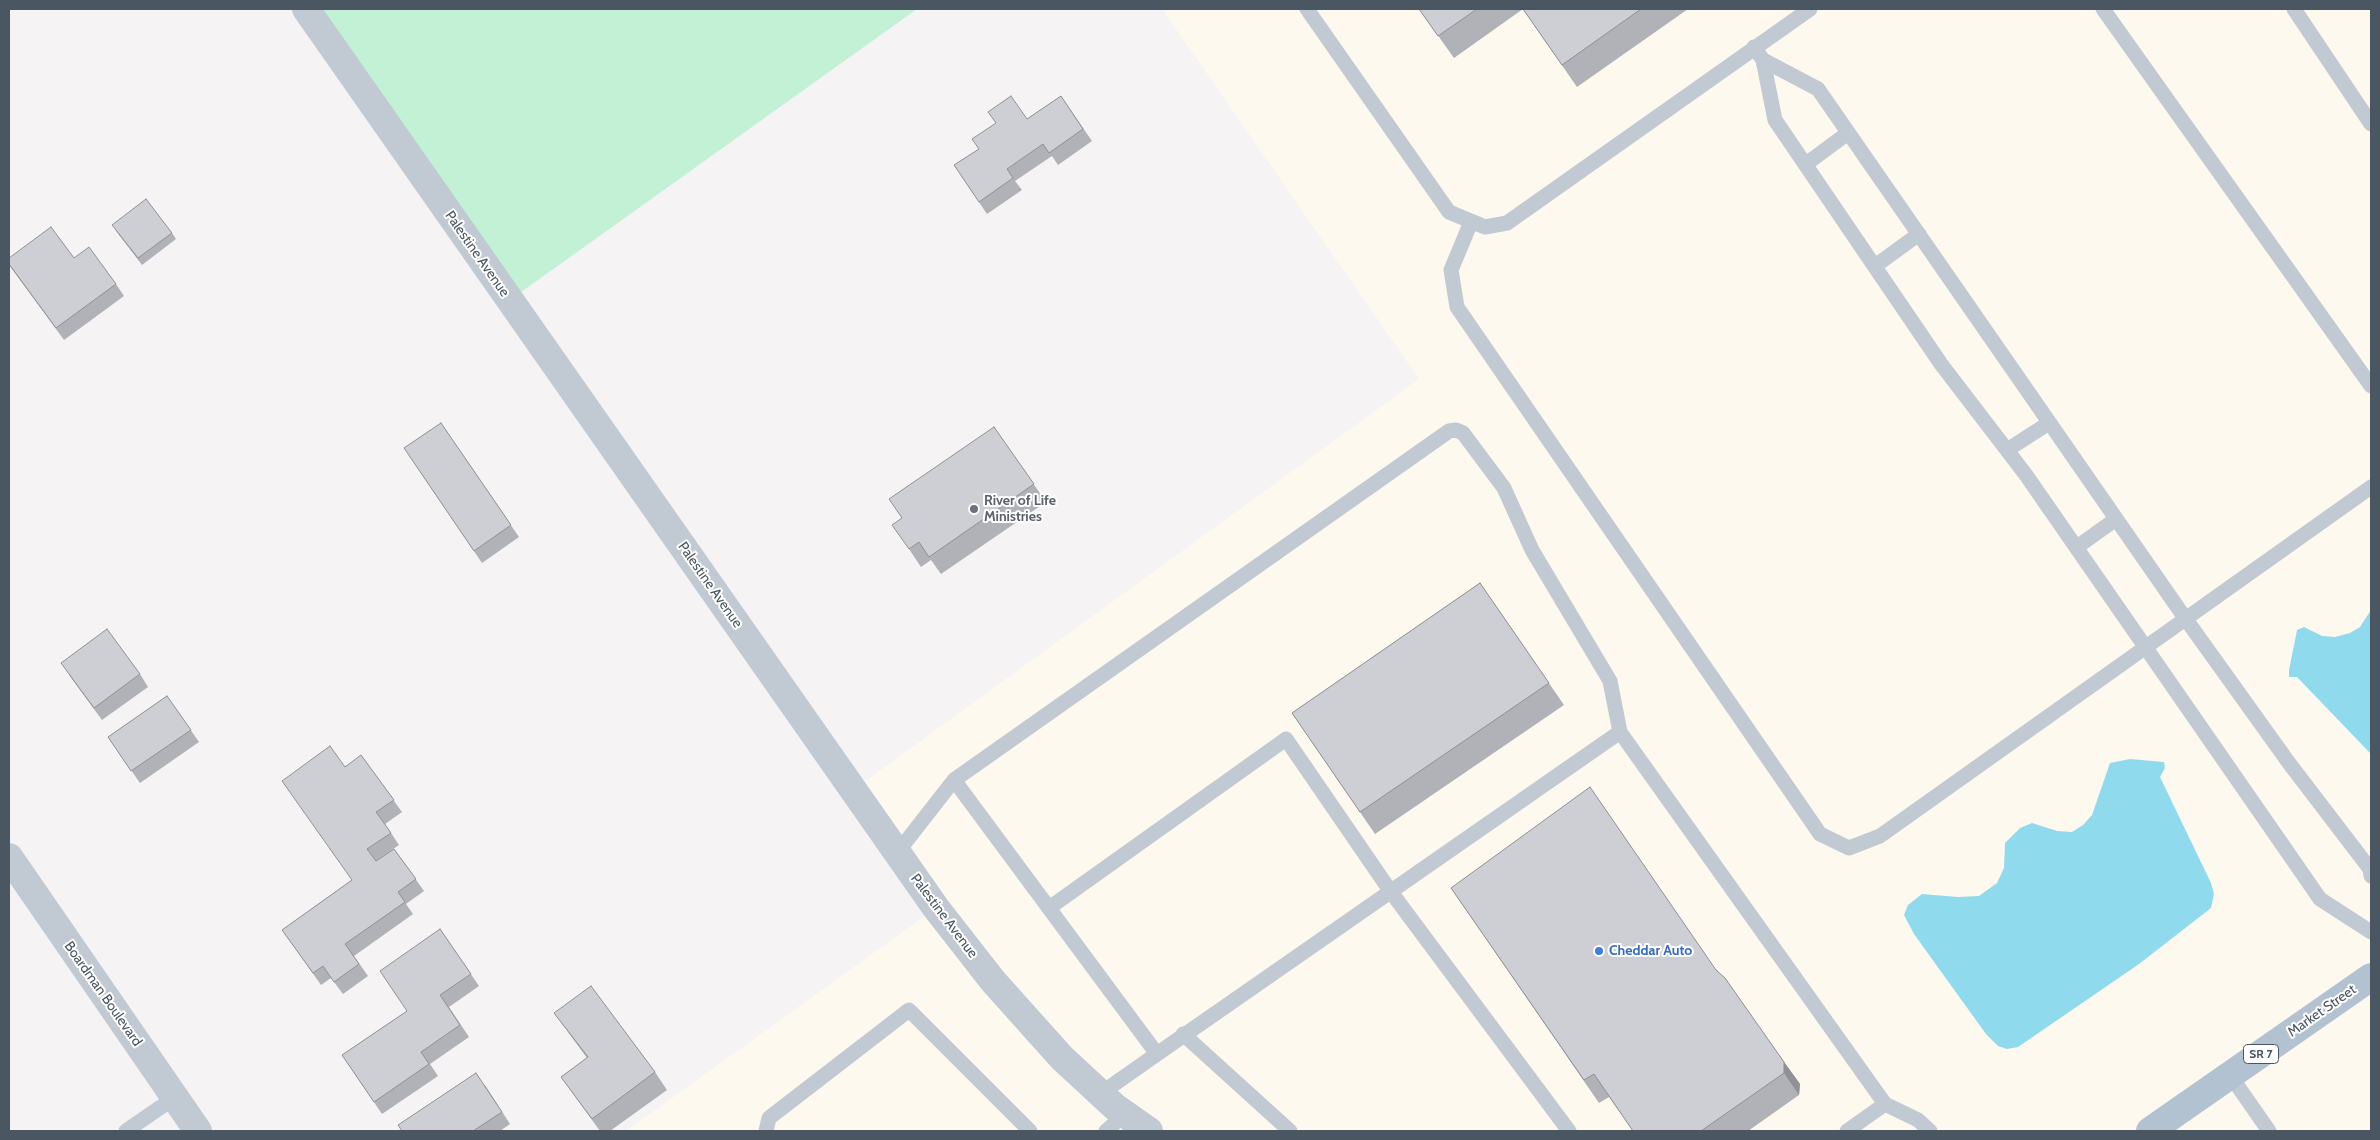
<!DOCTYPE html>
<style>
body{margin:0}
#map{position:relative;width:2380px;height:1140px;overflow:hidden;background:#f5f3f3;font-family:Cabin,sans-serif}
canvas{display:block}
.frame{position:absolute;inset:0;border:10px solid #4a5661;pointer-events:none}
</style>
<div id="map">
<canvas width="2380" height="1140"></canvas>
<div class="frame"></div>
</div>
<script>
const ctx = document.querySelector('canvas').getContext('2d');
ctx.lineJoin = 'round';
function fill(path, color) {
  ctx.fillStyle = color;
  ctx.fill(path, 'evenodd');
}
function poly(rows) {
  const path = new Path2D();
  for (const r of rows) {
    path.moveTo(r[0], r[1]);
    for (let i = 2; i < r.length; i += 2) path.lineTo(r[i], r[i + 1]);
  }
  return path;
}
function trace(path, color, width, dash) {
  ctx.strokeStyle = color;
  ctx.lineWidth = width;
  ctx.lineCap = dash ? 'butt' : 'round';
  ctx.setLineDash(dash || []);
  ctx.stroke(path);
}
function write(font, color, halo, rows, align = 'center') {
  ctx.font = font + ' Cabin,sans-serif';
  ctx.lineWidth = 4;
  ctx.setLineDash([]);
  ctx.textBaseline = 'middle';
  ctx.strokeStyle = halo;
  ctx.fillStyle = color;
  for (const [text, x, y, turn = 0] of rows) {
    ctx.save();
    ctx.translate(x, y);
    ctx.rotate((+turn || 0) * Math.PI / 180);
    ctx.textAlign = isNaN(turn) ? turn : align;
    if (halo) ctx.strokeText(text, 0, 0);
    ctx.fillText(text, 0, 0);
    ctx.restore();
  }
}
fill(poly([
 [1162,9,2371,9,2371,1131,626,1131,936,908,853,790,1419,379]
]), '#fdf9ef');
fill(poly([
 [306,9,917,9,510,300]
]), '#c3f1d5');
fill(poly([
 [2371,610,2371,754,2297,677,2289,677,2289,670,2297,630,2304,627,2322,636,2335,637,2350,633,2360,627],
 [2130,759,2164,762,2165,768,2160,777,2211,883,2214,894,2211,908,2139,964,2018,1047,2007,1049,1998,1046,1986,1034,1914,934,1904,915,1908,905,1922,894,1958,897,1979,896,1997,883,2004,868,2005,843,2020,828,2032,823,2057,831,2072,832,2083,825,2092,815,2110,763]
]), '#90daee');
trace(poly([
 [1307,9,1449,212,1485,227,1507,223,1810,9],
 [2103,9,2371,386],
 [2294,9,2371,124],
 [1754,47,1763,60,1775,120,1941,364,2026,475,2320,899,2371,932],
 [1763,60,1818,89,2185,618,2289,763,2370,869,2371,876],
 [1806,164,1848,133],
 [1471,222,1451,270,1457,307,1820,834,1849,848,1880,836,2371,487],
 [1875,266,1919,234],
 [2007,450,2049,423],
 [2077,547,2116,519],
 [1620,732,1157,1054,954,780,1449,431,1456,430,1463,433,1504,488,1532,550,1610,681,1620,732,1885,1104,1918,1120,1930,1131],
 [897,853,954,780],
 [1049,908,1286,739,1391,892,1569,1131],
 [1183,1034,1290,1131],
 [2230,1075,2269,1131],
 [1100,1094,1157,1054],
 [126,1131,174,1098],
 [766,1131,769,1118,909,1010,1030,1131],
 [1106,1131,1125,1114],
 [1847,1131,1885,1104]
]), '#c1cad2', 15);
trace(poly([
 [306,9,936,908,993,981,1062,1058,1115,1107,1149,1131],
 [9,857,198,1131]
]), '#c1cad2', 28);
trace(poly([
 [2150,1131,2371,977]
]), '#b3c2d1', 28);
fill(poly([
 [1419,9,1688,9,1577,87,1523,9,1454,58],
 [1061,96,1092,141,1058,165,1052,156,1015,181,1022,190,987,214,954,165,979,149,1027,119],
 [116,231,172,233,176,239,142,265],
 [74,258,116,284,124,296,64,340,9,265],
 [441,423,519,537,482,563,404,448],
 [994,427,1046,502,941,574,931,560,921,567,909,549,902,518],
 [1480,583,1564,705,1375,834,1292,713],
 [140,674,148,687,102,720,69,675],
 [167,696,199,742,140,783,108,737],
 [361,755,402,812,385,824,399,845,376,861,394,849,424,891,406,904,413,914,354,956,368,976,343,994,331,978,321,985,282,930,352,880,345,767],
 [1451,888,1717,970,1800,1084,1799,1095,1748,1131,1633,1131,1609,1097,1599,1103],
 [440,929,479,986,449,1007,469,1037,430,1064,438,1076,382,1114,342,1055,407,1011],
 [554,1013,655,1072,667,1090,610,1131,600,1131,561,1077,587,1058],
 [485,1085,510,1124,500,1131,402,1131]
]), '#b0b2b7');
fill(poly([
 [1784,1062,1800,1084,1799,1095,1784,1073]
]), '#909195');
const building = poly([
 [1419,9,1477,9,1438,36,1419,9],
 [1523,9,1641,9,1562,65,1523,9],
 [1011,96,1027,119,1061,96,1083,129,1049,153,1043,144,1007,169,1013,178,979,202,954,165,979,149,972,139,996,123,988,112,1011,96],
 [146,199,172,233,138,258,112,225,146,199],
 [51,227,74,258,89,247,116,284,56,328,9,264,9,258,51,227],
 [441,423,511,525,474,551,404,448,441,423],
 [994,427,1034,484,929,557,919,542,909,549,892,525,902,518,889,499,994,427],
 [1480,583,1549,683,1360,812,1292,713,1480,583],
 [107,629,140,674,94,708,61,663,107,629],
 [167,696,191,730,131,771,108,737,167,696],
 [330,746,345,767,361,755,394,800,376,812,391,833,367,849,376,861,394,849,416,879,398,892,405,902,345,944,359,964,334,982,323,966,313,973,282,930,352,880,282,781,330,746],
 [1590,787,1716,970,1725,978,1784,1062,1784,1073,1701,1131,1633,1131,1594,1074,1584,1080,1451,888,1590,787],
 [440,929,471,974,440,995,460,1025,421,1052,429,1064,374,1102,342,1055,407,1011,380,971,440,929],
 [591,986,655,1072,592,1119,561,1077,588,1057,554,1013,591,986],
 [476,1073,502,1112,473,1131,402,1131,398,1125,476,1073]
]);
fill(building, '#cdcfd5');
trace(building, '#909195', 1);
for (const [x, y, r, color] of [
 [974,509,5,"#6b7280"],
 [1599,951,5,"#3f7fe0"]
]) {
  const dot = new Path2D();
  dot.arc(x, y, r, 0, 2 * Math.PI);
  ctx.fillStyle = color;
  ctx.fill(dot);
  trace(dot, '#fff', 2);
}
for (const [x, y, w] of [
 [2261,1054,35]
]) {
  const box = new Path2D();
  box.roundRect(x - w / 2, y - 9.5, w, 19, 4);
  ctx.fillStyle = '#fff';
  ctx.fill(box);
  trace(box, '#4a5661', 1);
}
write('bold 12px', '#4a5661', null, [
 ["SR 7",2261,1054]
]);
write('14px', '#4a5661', '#fff', [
 ["Palestine Avenue",477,254,55],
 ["Palestine Avenue",710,585,55],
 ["Palestine Avenue",944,916,53],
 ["Boardman Boulevard",103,994,55],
 ["Market Street",2322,1011,-35]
]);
write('bold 14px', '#5b616d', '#fff', [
 ["River of Life",984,501],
 ["Ministries",984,517]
], 'left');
write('bold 14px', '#366cbe', '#fff', [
 ["Cheddar Auto",1609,951]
], 'left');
</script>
